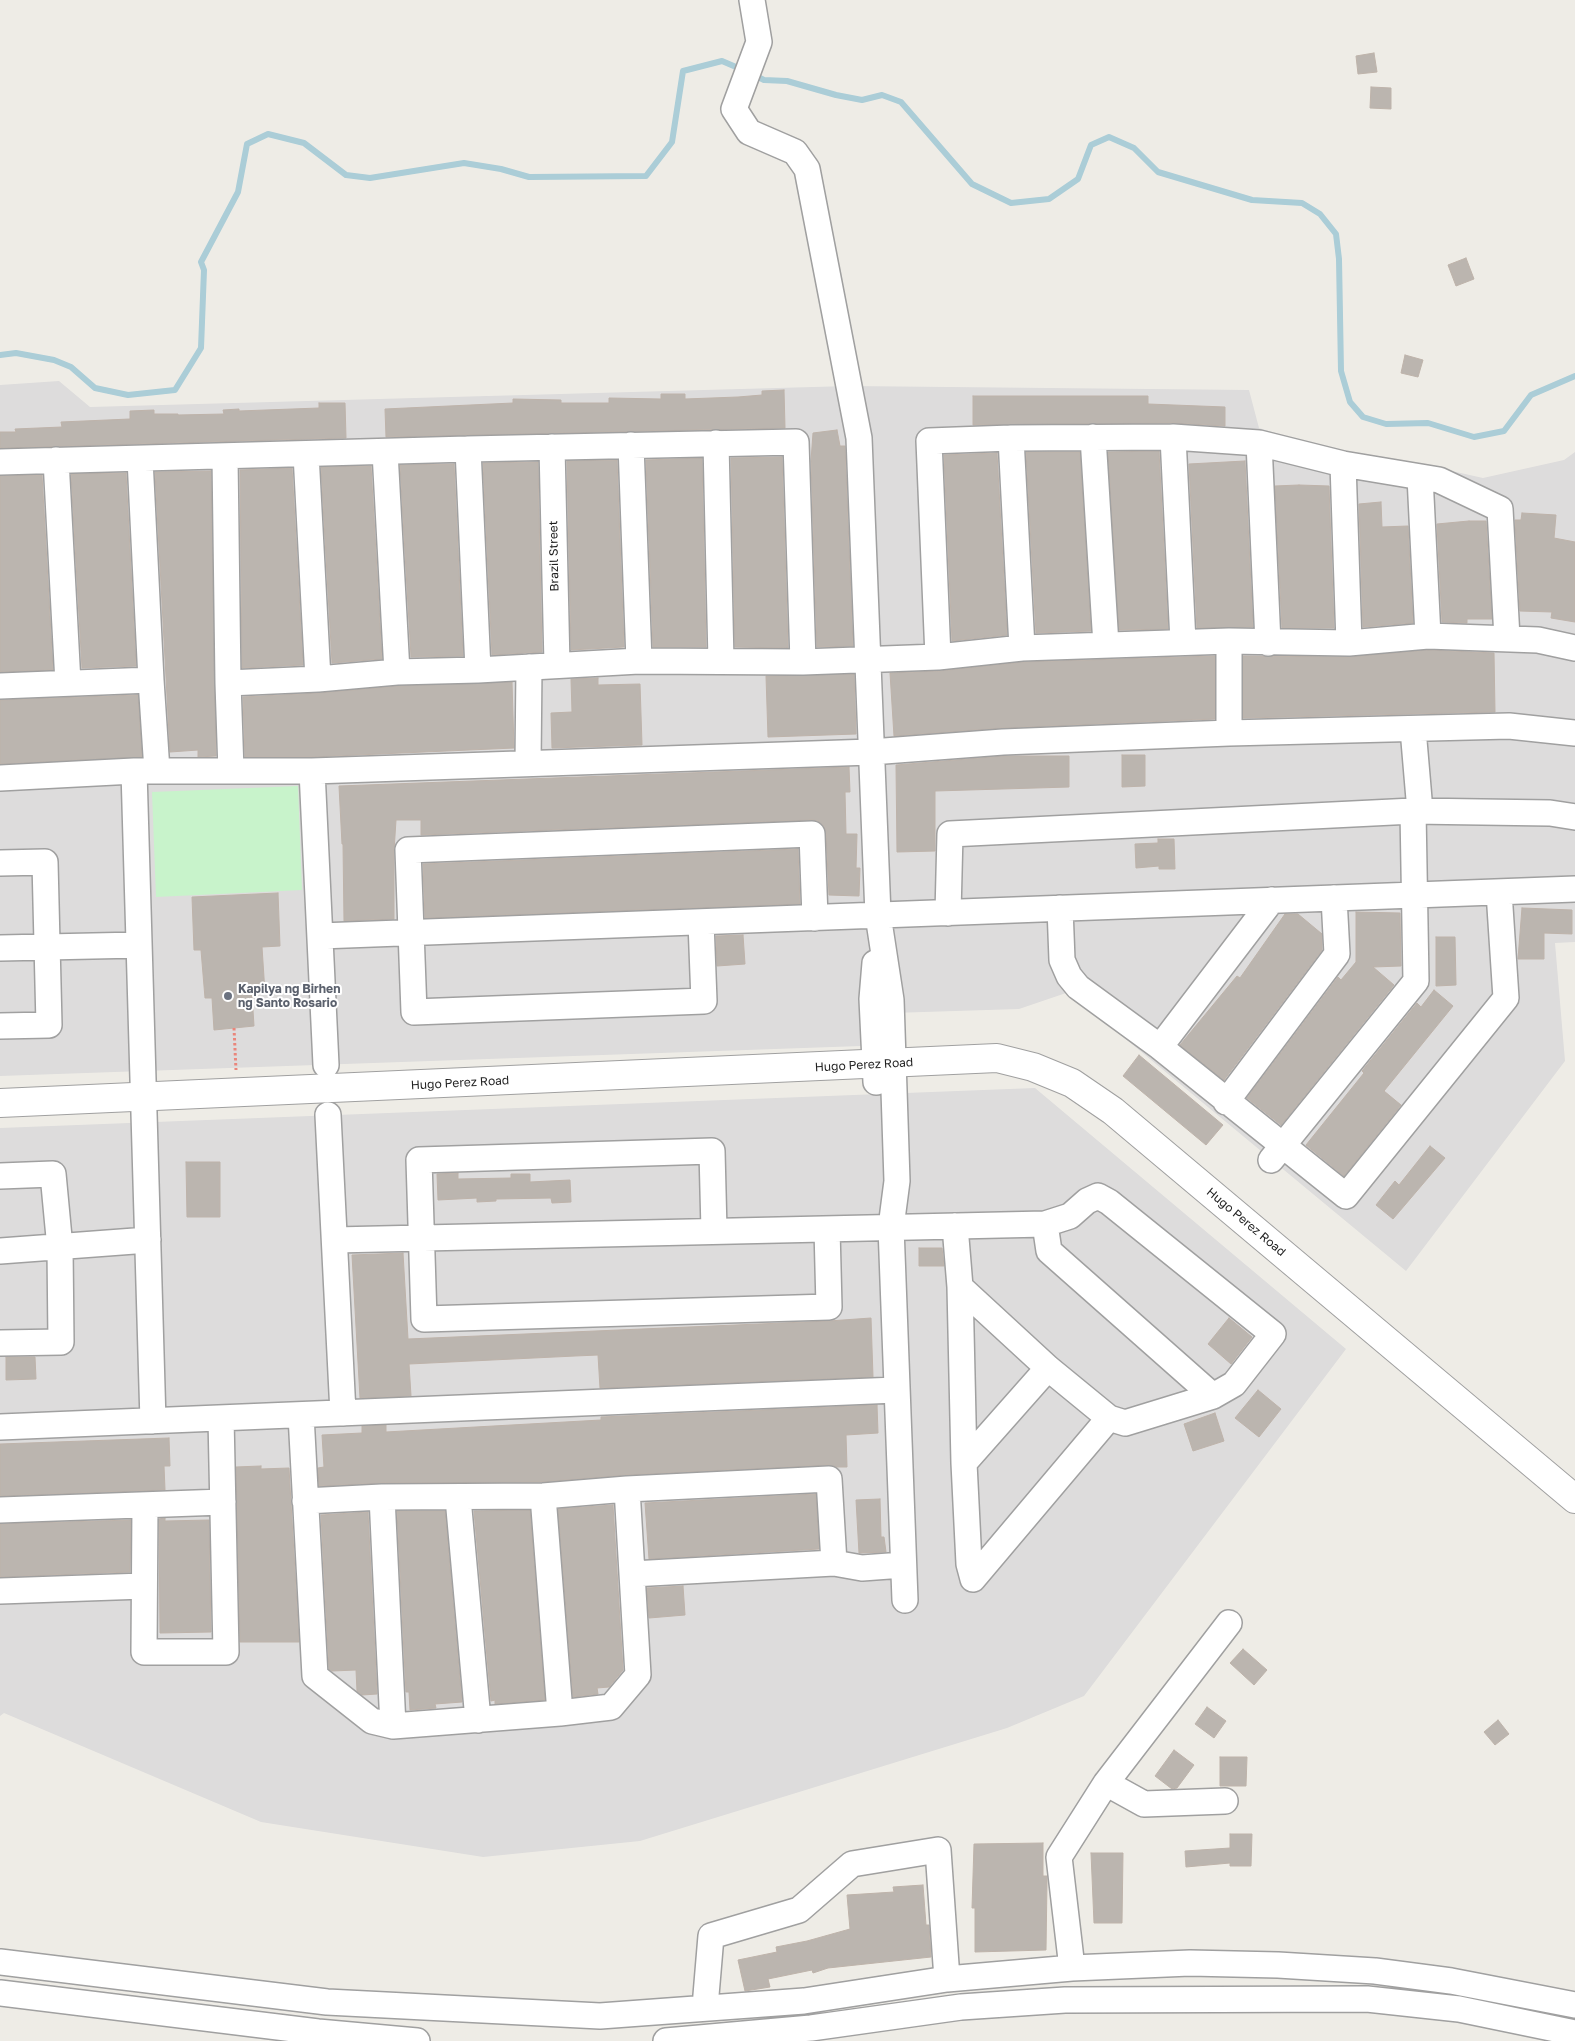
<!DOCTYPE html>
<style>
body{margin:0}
canvas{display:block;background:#eeece6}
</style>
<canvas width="1575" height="2041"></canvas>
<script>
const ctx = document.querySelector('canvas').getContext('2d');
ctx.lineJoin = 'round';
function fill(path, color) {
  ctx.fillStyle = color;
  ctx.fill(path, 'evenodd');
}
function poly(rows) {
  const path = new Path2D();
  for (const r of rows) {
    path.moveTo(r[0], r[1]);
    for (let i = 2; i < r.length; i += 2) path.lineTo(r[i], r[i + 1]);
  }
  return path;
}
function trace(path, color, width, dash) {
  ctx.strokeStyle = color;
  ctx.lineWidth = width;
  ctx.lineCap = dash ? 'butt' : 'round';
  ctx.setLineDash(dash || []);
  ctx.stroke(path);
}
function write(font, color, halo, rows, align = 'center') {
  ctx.font = font + ' "Golos Text",sans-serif';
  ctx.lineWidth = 4;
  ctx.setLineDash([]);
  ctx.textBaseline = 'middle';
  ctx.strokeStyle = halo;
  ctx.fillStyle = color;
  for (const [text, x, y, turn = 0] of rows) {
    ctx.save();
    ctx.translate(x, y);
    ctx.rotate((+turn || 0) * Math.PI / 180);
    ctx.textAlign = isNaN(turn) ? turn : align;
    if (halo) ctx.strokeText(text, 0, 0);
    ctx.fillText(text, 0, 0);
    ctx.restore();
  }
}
fill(poly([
 [59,381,90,407,849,386,1249,390,1259,428,1373,463,1416,463,1483,478,1564,460,1575,452,1575,942,1555,943,1565,1061,1406,1271,1069,992,1019,1009,860,1014,861,1046,0,1076,0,385],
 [1035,1088,1346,1349,1084,1696,1007,1728,640,1841,483,1857,261,1822,4,1713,0,1716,0,1128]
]), '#dddcdc');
fill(poly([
 [298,786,302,890,156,897,152,792]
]), '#c8f3cb');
trace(poly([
 [752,74,764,80,787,81,836,95,862,100,882,95,901,102,972,184,1011,203,1049,199,1078,179,1091,145,1109,137,1134,148,1158,172,1252,200,1302,203,1320,214,1336,234,1339,259,1341,371,1350,402,1363,417,1386,424,1428,423,1474,437,1504,431,1531,395,1575,376],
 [0,355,16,353,54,360,71,367,95,388,128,395,175,390,201,348,204,270,201,262,238,192,247,144,268,134,304,143,346,175,370,178,464,163,501,169,529,177,646,176,672,142,683,71,722,61,743,70]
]), '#abcdd7', 6);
const building = poly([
 [1374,53,1377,72,1358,74,1356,56,1374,53],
 [1371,87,1391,88,1391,109,1370,108,1371,87],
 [1466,258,1474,279,1456,286,1448,265,1466,258],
 [1405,355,1423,360,1418,377,1401,373,1405,355],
 [784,390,785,428,386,437,385,409,513,403,513,399,561,400,561,403,609,403,609,398,661,399,661,394,685,394,685,399,738,397,762,395,762,391,784,390],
 [973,396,1148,396,1148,404,1225,407,1225,426,1173,423,973,425,973,396],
 [319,403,345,403,346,438,0,448,0,432,16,432,15,429,62,427,61,422,130,419,130,411,154,410,154,414,178,414,178,415,224,414,223,410,239,409,239,411,319,408,319,403],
 [837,430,840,446,845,446,853,646,817,647,811,461,813,433,837,430],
 [1159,451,1168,629,1119,630,1108,452,1159,451],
 [1026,452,1080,452,1091,631,1036,633,1026,452],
 [997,453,1007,635,952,641,944,455,997,453],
 [782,457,788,648,735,647,731,458,782,457],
 [702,458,706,647,653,647,646,460,702,458],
 [617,460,624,647,571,650,567,461,617,460],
 [1245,461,1253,627,1197,628,1189,464,1245,461],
 [538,462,542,652,492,655,483,463,538,462],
 [454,464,463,656,411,657,400,465,454,464],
 [371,466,382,659,332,663,321,467,371,466],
 [292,468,303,665,242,668,240,470,292,468],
 [211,471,216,756,198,757,198,750,170,752,155,472,211,471],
 [126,473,136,666,82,668,71,474,126,473],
 [42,475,53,670,0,672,0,476,42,475],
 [1299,485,1329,486,1334,628,1282,628,1275,486,1299,485],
 [1381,502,1382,527,1408,526,1413,623,1363,627,1359,504,1381,502],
 [1522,513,1556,515,1554,538,1575,542,1575,622,1551,618,1552,612,1520,611,1515,520,1521,520,1522,513],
 [1469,521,1486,521,1492,619,1467,619,1467,623,1442,622,1437,524,1469,521],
 [1428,650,1494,653,1495,712,1243,718,1243,656,1349,657,1428,650],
 [1215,656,1215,719,1002,728,894,736,890,673,939,671,1023,662,1215,656],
 [854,674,856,734,768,737,766,676,854,674],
 [598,678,598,685,640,684,642,745,552,748,551,713,572,712,571,679,598,678],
 [512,682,514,748,312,757,245,757,243,697,319,693,398,686,512,682],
 [138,695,142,757,0,764,0,700,138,695],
 [1122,755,1145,755,1145,786,1122,787,1122,755],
 [1004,756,1069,756,1069,787,935,791,935,851,897,852,896,765,1004,756],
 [849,767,850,792,845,792,846,834,857,834,856,868,860,868,859,896,829,895,826,833,824,826,818,821,812,820,421,835,421,820,396,820,394,851,394,919,344,921,343,844,342,844,339,786,849,767],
 [1158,839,1174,839,1175,869,1159,869,1159,866,1136,868,1135,844,1158,843,1158,839],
 [798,849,800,904,425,918,423,864,798,849],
 [278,893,280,946,262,947,265,993,252,995,254,1026,214,1030,212,998,205,998,201,950,194,950,192,897,278,893],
 [1522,908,1572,910,1572,934,1544,933,1544,959,1518,959,1522,908],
 [1356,912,1400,913,1401,966,1373,967,1394,985,1281,1125,1247,1098,1338,977,1341,980,1356,962,1356,912],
 [1285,914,1298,914,1322,934,1322,950,1224,1080,1180,1045,1237,976,1240,978,1285,914],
 [743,935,745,964,717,966,716,936,743,935],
 [1436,937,1455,937,1456,985,1436,986,1436,937],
 [1434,990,1453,1006,1384,1091,1401,1105,1344,1176,1306,1145,1364,1073,1362,1071,1417,1003,1421,1007,1434,990],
 [1139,1055,1223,1125,1206,1145,1123,1076,1139,1055],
 [1430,1146,1445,1158,1393,1219,1376,1205,1395,1181,1399,1185,1430,1146],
 [186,1162,220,1162,220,1217,187,1217,186,1162],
 [458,1173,458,1179,511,1178,511,1174,530,1174,530,1182,570,1180,571,1202,552,1203,551,1198,496,1199,496,1201,477,1202,477,1198,438,1200,437,1174,458,1173],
 [919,1248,942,1248,944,1266,919,1266,919,1248],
 [403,1253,408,1339,829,1321,871,1318,873,1377,600,1388,598,1355,575,1356,409,1364,411,1396,360,1398,352,1255,403,1253],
 [1229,1318,1252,1337,1231,1364,1208,1344,1229,1318],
 [6,1357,35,1357,36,1379,6,1380,6,1357],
 [1258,1390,1281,1409,1259,1437,1235,1418,1258,1390],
 [877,1405,878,1433,846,1435,847,1467,837,1467,828,1465,626,1475,542,1482,382,1483,319,1486,318,1468,324,1467,322,1435,362,1433,362,1426,386,1425,386,1432,601,1420,601,1417,877,1405],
 [1215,1413,1224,1441,1193,1451,1184,1424,1215,1413],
 [169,1438,170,1466,164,1466,165,1490,0,1496,0,1444,169,1438],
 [261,1466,261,1469,289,1468,299,1642,240,1642,236,1467,261,1466],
 [816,1494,819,1549,649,1559,645,1503,816,1494],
 [880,1499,881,1537,884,1537,886,1552,859,1553,856,1500,880,1499],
 [613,1505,623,1670,609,1687,597,1688,598,1694,573,1697,558,1509,613,1505],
 [530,1510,545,1700,495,1704,495,1700,491,1701,474,1511,530,1510],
 [397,1511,445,1511,462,1702,435,1704,436,1708,410,1710,409,1692,406,1692,397,1511],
 [368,1512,377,1694,362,1695,357,1691,356,1670,332,1671,329,1669,321,1515,368,1512],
 [165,1518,165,1521,209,1520,211,1632,160,1633,159,1519,165,1518],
 [131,1520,130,1572,0,1577,0,1524,131,1520],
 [683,1586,685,1615,649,1618,647,1588,683,1586],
 [1243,1649,1267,1670,1254,1685,1230,1663,1243,1649],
 [1207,1707,1226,1721,1214,1738,1195,1724,1207,1707],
 [1498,1720,1509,1734,1495,1745,1484,1732,1498,1720],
 [1174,1750,1194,1765,1177,1788,1172,1789,1155,1776,1174,1750],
 [1220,1757,1247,1757,1246,1786,1220,1786,1220,1757],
 [1230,1834,1252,1834,1251,1866,1230,1866,1230,1863,1186,1867,1185,1851,1230,1848,1230,1834],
 [1043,1843,1043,1876,1047,1876,1047,1882,1046,1950,975,1952,975,1908,972,1908,974,1844,1043,1843],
 [1091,1853,1123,1853,1122,1923,1094,1923,1091,1853],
 [923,1885,926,1925,929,1925,931,1957,828,1968,813,1973,812,1970,768,1979,770,1987,745,1991,738,1960,777,1952,776,1947,807,1941,850,1929,847,1895,894,1892,893,1887,923,1885]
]);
fill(building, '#bbb5af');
trace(building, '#beb3aa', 1);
const minor = poly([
 [752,0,759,42,734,109,749,132,795,152,807,169,859,438,878,915,891,1000,897,1181,891,1227,905,1600],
 [1093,437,1106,645],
 [1173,437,1183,642],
 [1011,438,1022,648],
 [716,443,721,661],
 [1259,443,1268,643],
 [631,445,639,661],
 [552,447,557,665],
 [468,449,478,670],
 [385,452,397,672],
 [306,454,318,679],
 [225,457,228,683,318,679,397,672,478,670,639,661,803,662,938,657,1022,648,1229,641,1349,643,1428,636,1538,640,1575,648],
 [56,460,68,683],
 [0,462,468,449,796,442,803,662],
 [1343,464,1349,643],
 [1420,477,1428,636],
 [938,657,929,441,1011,438,1173,437,1259,443,1343,464,1439,480,1500,509,1507,638],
 [151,680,157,771],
 [228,683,231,771],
 [0,686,151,680,140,459],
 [1413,729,1420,811],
 [1229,733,1229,641],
 [528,763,529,667],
 [134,771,153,1421],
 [312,771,326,1065],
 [0,778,134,771,312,771,871,752,1003,742,1229,733,1509,726,1575,733],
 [0,863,45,862,49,1025,0,1026],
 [1060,908,1062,960,1069,976,1078,987,1160,1047,1346,1196,1506,998,1499,892],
 [948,913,950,834,1413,811,1550,813,1575,817],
 [701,922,704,1001,414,1012,408,850,812,834,815,918],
 [320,936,1575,889],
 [0,948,139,945],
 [875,963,872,999,876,1082],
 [1160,1047,1272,900],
 [1226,1102,1337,954,1334,898],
 [328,1115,343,1413],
 [1271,1160,1416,981,1413,811],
 [0,1176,53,1174,60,1248,61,1342,0,1343],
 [1045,1224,1049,1251,1213,1396],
 [955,1226,960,1287,964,1463,969,1564,973,1579],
 [714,1231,712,1151,419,1160,424,1319,829,1307,827,1229],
 [335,1240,1045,1224,1070,1216,1087,1201,1098,1196,1109,1202,1273,1334,1234,1384,1213,1396,1125,1423,1109,1418,1048,1368,960,1287],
 [0,1251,148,1240],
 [301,1415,315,1676,372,1721,393,1726,560,1713,611,1707,638,1675,627,1489],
 [0,1427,896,1390],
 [964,1463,1048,1368],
 [543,1496,560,1713],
 [382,1497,393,1726],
 [458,1498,478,1720],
 [305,1501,382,1497,543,1496,627,1489,829,1479,834,1563],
 [145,1505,144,1652,226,1652,221,1418],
 [0,1510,223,1502],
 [632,1574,834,1563,862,1568,903,1565],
 [973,1579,1109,1418],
 [0,1591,144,1586],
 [1106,1783,1144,1804,1225,1801],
 [0,1962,327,2002,600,2016,804,2001,947,1979,1072,1968,1190,1963,1278,1965,1375,1971,1451,1981,1575,2005],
 [1072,1968,1059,1857,1106,1783,1229,1623],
 [0,1993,318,2032,417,2041],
 [705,2007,711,1936,799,1910,852,1864,938,1850,947,1979],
 [666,2041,811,2028,961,2007,1065,2000,1367,1999,1459,2009,1575,2033]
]);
const tertiary = poly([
 [0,1103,997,1058,1033,1067,1072,1083,1113,1111,1575,1499]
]);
trace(minor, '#a0a0a0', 28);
trace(tertiary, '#a0a0a0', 30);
trace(poly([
 [234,1028,236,1070]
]), '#ea867b', 3, [2.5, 2.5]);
trace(minor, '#fff', 25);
trace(tertiary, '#fff', 28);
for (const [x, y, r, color] of [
 [228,996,5,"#6b7280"]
]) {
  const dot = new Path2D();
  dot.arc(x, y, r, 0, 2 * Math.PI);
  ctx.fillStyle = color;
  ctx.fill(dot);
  trace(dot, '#fff', 2);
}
write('12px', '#1f1f1f', '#fff', [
 ["Brazil Street",554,556,-91],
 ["Hugo Perez Road",864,1065,-3],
 ["Hugo Perez Road",460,1083,-3],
 ["Hugo Perez Road",1246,1222,40]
]);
write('bold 12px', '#5b616d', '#fff', [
 ["Kapilya ng Birhen",238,989],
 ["ng Santo Rosario",238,1003]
], 'left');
</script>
